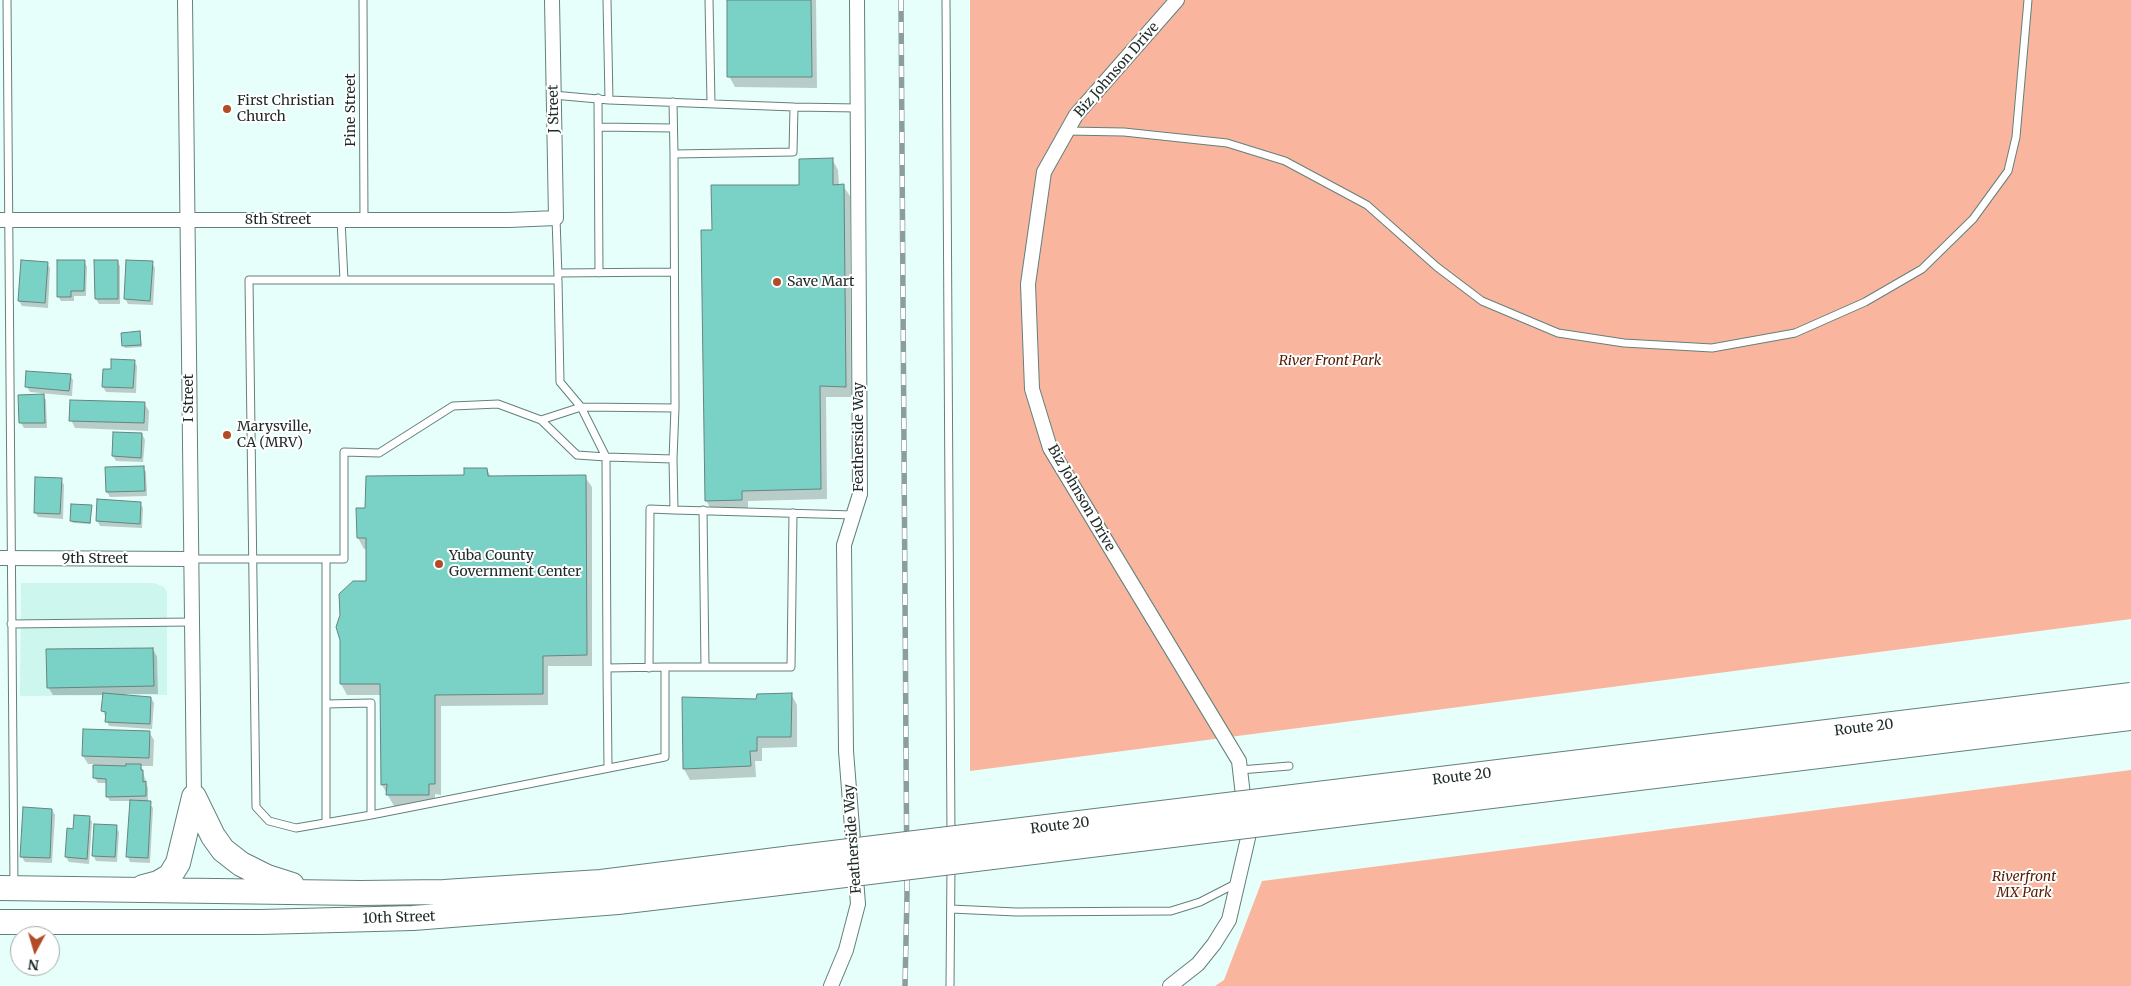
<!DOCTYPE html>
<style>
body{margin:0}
#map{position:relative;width:2131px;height:986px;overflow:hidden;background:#e6fffb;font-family:Merriweather,serif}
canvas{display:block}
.north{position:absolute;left:10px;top:926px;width:50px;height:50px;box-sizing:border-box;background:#fff;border:1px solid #a5aaa9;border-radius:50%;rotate:186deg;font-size:14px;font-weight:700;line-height:20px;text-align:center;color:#1e2a28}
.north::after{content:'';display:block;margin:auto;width:18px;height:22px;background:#b34b26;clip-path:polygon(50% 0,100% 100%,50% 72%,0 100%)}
</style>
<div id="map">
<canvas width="2131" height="986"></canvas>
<div class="north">N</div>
</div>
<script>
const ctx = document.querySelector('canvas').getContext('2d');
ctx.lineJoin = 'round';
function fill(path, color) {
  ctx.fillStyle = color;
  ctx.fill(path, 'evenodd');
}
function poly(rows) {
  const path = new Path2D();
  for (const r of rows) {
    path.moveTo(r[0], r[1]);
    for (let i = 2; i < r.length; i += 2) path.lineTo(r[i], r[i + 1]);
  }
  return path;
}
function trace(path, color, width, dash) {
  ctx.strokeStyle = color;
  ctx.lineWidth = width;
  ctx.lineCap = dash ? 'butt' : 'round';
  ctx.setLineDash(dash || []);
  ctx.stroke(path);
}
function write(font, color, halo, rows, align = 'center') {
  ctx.font = font + ' Merriweather,serif';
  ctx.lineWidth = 4;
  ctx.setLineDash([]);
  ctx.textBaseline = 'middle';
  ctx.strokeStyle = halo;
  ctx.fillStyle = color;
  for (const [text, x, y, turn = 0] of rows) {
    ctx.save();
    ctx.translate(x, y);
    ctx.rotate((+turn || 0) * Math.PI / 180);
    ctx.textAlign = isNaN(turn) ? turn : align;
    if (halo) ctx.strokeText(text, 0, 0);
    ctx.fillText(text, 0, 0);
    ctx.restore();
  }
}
fill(poly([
 [21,583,154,583,164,587,167,592,167,695,20,696]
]), '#cdf6ef');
fill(poly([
 [970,0,2131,0,2131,619,970,771],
 [2131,770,2131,986,1215,986,1224,980,1262,881]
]), '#f9b59e');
fill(poly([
 [729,0,816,0,817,88,735,87,729,76],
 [832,159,838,170,839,186,843,186,850,196,851,397,826,397,827,499,748,501,748,510,712,511,706,500,713,231,800,187],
 [84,261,87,267,86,296,74,296,74,301,61,301,58,296],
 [96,261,117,261,120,266,120,304,99,304,96,299],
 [47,263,50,268,48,308,22,306,19,301],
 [152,263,155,268,153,305,128,304,125,298],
 [140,333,142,347,125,348,124,346],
 [134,361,137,366,136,393,106,392,103,387,112,371],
 [28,372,70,375,73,380,72,396,30,392,27,387],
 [43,395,46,400,47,428,24,428,21,423],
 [144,403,149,411,148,431,75,428,71,420],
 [142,434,145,440,143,462,116,461,113,456],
 [143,467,146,472,147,496,110,497,107,492],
 [487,469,491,477,585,477,592,487,592,666,548,666,548,705,441,706,441,795,435,794,435,806,394,806,382,785,381,695,347,695,341,684,367,582,367,549,364,549,358,538,357,510,367,509],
 [61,480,64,485,63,519,38,517,35,512],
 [140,503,143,508,142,528,100,526,97,520],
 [91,506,91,524,73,523,71,521],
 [153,649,157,657,158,694,126,694,126,696,151,698,154,703,152,729,109,726,103,711,104,695,53,695,48,687],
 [791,694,797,705,797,747,762,748,762,761,755,761,756,777,690,780,684,769,757,700],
 [149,732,154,740,153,766,141,766,148,788,148,802,153,808,150,863,130,862,128,857,131,801,110,801,107,796,107,783,98,783,95,778,94,764,88,764,83,756],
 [52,810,55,815,52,863,25,862,22,857],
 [89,817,92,822,89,864,69,862,66,857],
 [116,827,119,832,117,862,96,861,93,855]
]), '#0003');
const building = poly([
 [727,0,811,0,812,77,727,77,727,0],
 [833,158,833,185,844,184,846,387,820,386,821,489,742,491,742,500,705,501,701,230,712,230,711,185,799,185,799,159,833,158],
 [21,260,48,262,45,303,18,301,21,260],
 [57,260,85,260,84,291,71,291,71,297,57,297,57,260],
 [94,260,118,260,118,299,95,299,94,260],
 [126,260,153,261,150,301,124,299,126,260],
 [140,331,141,345,122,346,121,333,140,331],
 [111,359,135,360,133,388,102,387,103,369,111,369,111,359],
 [26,371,71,374,69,391,25,387,26,371],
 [44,394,45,423,19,423,18,395,44,394],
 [70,400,145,402,144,423,69,421,70,400],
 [113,432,142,433,141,458,112,456,113,432],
 [144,466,145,491,106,492,105,467,144,466],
 [464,468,487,468,488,476,586,475,587,655,543,656,543,694,435,695,435,784,429,784,429,795,386,795,387,784,381,785,380,684,340,684,340,640,336,627,340,615,339,594,353,581,366,581,366,538,357,538,356,508,365,508,366,476,464,475,464,468],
 [35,477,62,478,60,514,34,513,35,477],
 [97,499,141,502,140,524,96,521,97,499],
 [71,504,92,505,90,523,70,521,71,504],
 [153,648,154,686,47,688,46,649,153,648],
 [103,693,151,697,150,724,105,722,106,712,101,711,103,693],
 [792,693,791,737,757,737,757,751,750,751,751,766,683,769,682,697,756,699,757,694,792,693],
 [83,729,150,731,149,758,82,756,83,729],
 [126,764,141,764,141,770,143,770,143,782,146,781,146,796,106,797,106,779,93,778,93,765,126,766,126,764],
 [130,800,151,801,148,858,126,857,130,800],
 [23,807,52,809,50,858,20,857,23,807],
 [74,815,90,816,87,859,65,857,67,828,73,829,74,815],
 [94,824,117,825,115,857,92,856,94,824]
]);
fill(building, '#79d2c5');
trace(building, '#67847f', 1);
const service = poly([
 [7,0,14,885],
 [363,0,364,220],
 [607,0,609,100],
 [709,0,711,103],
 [946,0,951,835],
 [553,95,609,100,794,107,858,108],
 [598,98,599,273],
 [673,102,674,154],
 [598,127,673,128],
 [1067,131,1124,132,1227,143,1285,161,1367,205,1437,267,1482,301,1558,333,1624,343,1712,348,1795,333,1865,302,1922,269,1973,219,2008,171,2016,137,2028,0],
 [556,218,558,277],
 [341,220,344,280],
 [558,273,674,272],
 [581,407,606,457,577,455,541,420,581,407],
 [675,408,674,154,793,152,794,107],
 [673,459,675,408,581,407,560,382,558,280,249,280,256,807,269,821,296,828,371,815,665,757,665,667,607,668,606,457,673,459,674,510,854,515],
 [703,510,705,667],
 [190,559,344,559,344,452,379,453,453,406,498,404,541,420],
 [326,559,326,822],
 [11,624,191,622],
 [665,667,791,667,793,513],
 [607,668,608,768],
 [649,668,650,509,674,510],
 [326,704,371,703,371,815],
 [1240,770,1289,766],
 [951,909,1016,912,1171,911,1200,902,1237,883],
 [950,986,951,865]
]);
const minor = poly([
 [185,0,194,797],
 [0,220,509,220,556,218,552,0],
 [0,558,190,559],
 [831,986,846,950,858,904,846,751,844,545,860,494,857,0],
 [1170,986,1198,964,1214,944,1229,920,1248,838,1239,761,1050,448,1032,389,1028,284,1044,172,1076,115,1177,0]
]);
const trunk = poly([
 [194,797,213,836,223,850,241,864,267,877,292,885],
 [143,887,158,883,170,876,178,863,194,797],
 [0,888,360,893,444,892,601,882,792,858],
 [0,922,261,922,413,918,618,902,796,881]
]);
trace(service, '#64807b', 9);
trace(minor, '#64807b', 16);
trace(trunk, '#64807b', 26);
trace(service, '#fff', 7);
trace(minor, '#fff', 14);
trace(trunk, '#fff', 24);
const rail = poly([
 [901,0,907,895,905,986]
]);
trace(rail, '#8b9e9b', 5.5);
trace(rail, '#fff', 4, [11]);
const trunkBridge = poly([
 [792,858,2131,695],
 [796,881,2131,718]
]);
trace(trunkBridge, '#64807b', 26, []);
trace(trunkBridge, '#fff', 24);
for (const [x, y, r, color] of [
 [227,109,5,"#b34b26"],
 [777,282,5,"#b34b26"],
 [227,435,5,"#b34b26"],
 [439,564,5,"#b34b26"]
]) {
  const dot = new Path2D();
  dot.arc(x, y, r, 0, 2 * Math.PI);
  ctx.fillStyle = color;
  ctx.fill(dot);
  trace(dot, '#fff', 2);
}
write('14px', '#1e2a28', '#fff', [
 ["Biz Johnson Drive",1117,70,-49],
 ["J Street",554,109,-91],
 ["Pine Street",351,110,-90],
 ["8th Street",278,220],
 ["I Street",189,398,-90],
 ["Featherside Way",859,437,-90],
 ["Biz Johnson Drive",1081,498,60],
 ["9th Street",95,559],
 ["Route 20",1864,728,-7],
 ["Route 20",1462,777,-7],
 ["Route 20",1060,826,-7],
 ["Featherside Way",853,839,-94],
 ["10th Street",399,918,-2]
]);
write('14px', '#1e2a28', '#fff', [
 ["First Christian",237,101],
 ["Church",237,117],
 ["Save Mart",787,282],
 ["Marysville,",237,427],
 ["CA (MRV)",237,443],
 ["Yuba County",449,556],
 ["Government Center",449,572]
], 'left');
write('italic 14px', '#571b03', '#fff', [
 ["River Front Park",1330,361],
 ["Riverfront",2024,877],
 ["MX Park",2024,893]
]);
</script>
